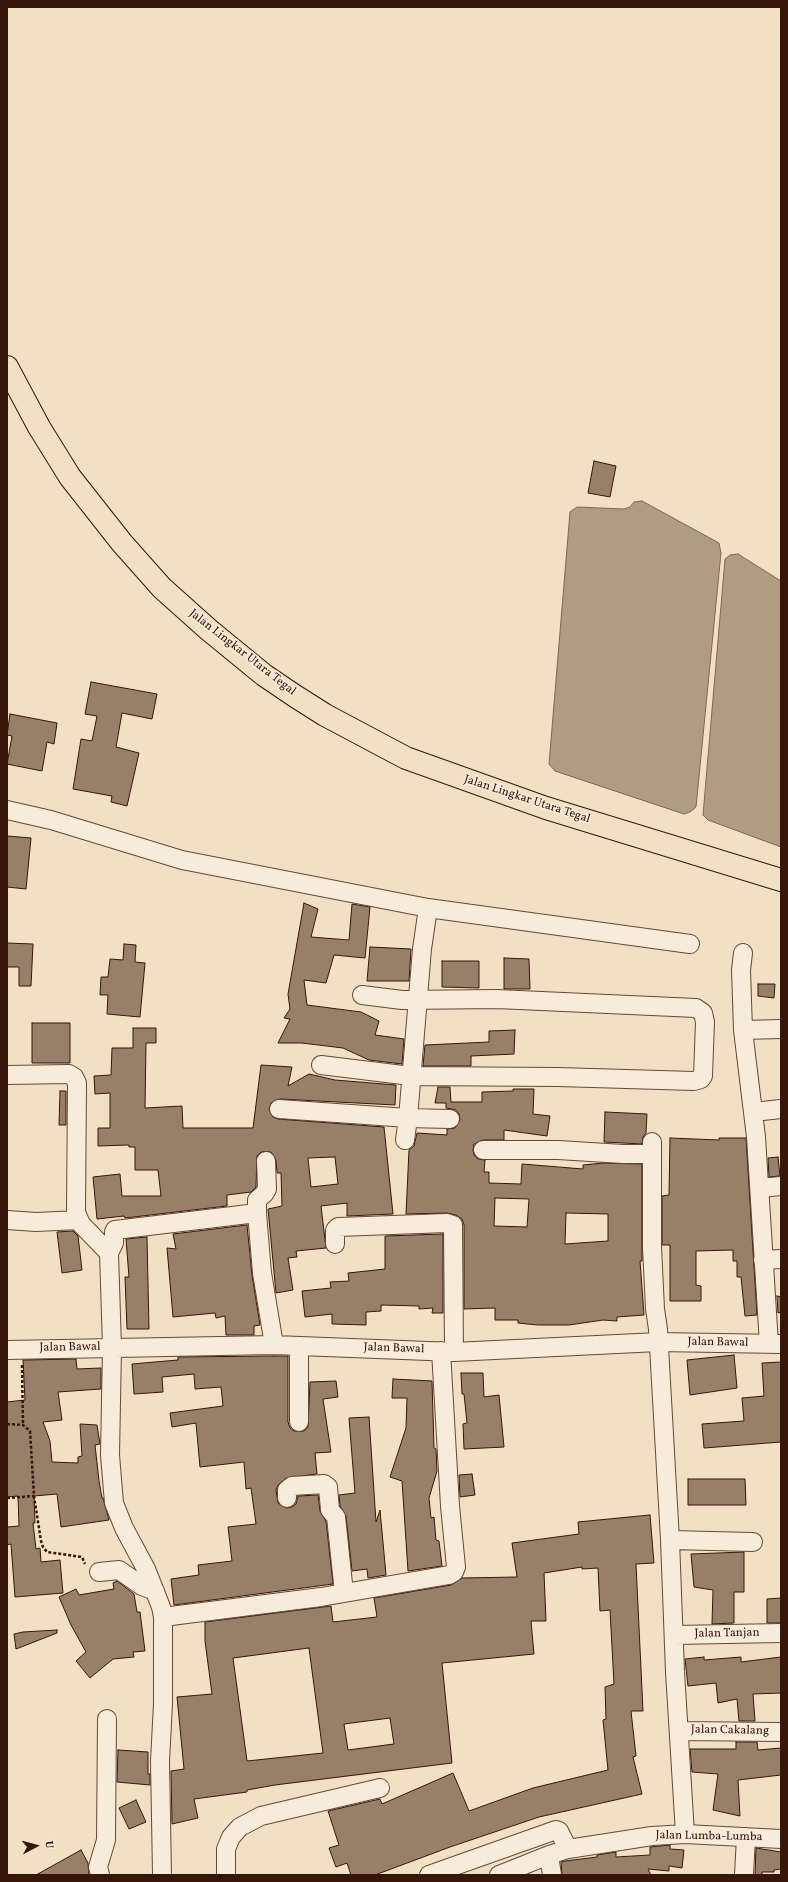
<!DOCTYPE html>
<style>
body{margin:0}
#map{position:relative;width:788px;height:1882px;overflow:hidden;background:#f2e0c4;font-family:Vollkorn,serif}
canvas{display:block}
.frame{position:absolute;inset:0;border:8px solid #371609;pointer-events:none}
.north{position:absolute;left:16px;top:1826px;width:40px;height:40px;-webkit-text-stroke:3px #f7ebd9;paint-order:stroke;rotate:84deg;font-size:11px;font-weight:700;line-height:16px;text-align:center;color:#371609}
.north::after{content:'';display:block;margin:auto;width:14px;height:18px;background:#371609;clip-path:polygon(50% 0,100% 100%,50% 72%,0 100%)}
</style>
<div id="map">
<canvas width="788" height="1882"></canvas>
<div class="frame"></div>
<div class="north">U</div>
</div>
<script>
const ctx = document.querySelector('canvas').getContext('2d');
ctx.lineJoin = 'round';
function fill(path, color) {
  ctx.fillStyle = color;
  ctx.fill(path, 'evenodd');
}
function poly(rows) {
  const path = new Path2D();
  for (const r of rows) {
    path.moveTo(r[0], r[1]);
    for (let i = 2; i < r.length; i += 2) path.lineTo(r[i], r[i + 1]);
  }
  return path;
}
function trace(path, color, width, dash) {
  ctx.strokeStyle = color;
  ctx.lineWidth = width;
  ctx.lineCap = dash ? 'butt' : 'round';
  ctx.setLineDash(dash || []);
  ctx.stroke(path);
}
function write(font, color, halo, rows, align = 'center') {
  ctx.font = font + ' Vollkorn,serif';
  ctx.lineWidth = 3.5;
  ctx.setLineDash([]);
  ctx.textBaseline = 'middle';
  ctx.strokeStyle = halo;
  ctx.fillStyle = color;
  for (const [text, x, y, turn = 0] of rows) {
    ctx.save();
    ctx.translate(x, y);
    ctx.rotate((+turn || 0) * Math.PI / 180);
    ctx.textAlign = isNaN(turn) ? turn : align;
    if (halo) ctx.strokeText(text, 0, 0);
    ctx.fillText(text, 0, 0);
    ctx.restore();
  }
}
const water = poly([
 [642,501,719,543,721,553,696,807,690,812,684,814,555,771,549,764,570,512,577,507,624,509,630,507,634,502,642,501],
 [738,554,781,581,781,847,708,820,703,815,725,559,730,555,738,554]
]);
fill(water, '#b29b84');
trace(water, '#816653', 1);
const building = poly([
 [594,461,616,466,610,497,588,493,594,461],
 [91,682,157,694,152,719,122,713,116,747,139,753,127,806,111,802,112,796,73,789,81,739,92,741,97,716,85,714,91,682],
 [10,714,57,723,54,744,47,742,42,771,7,764,12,736,7,735,10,714],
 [7,836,31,838,26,889,7,887,7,836],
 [304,903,318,909,311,937,349,940,352,904,370,907,365,958,334,955,326,983,304,980,307,1005,361,1012,379,1021,375,1035,404,1039,402,1064,369,1060,343,1048,302,1043,278,1043,290,1019,284,1018,290,1009,288,994,304,903],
 [7,943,33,944,31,986,19,986,19,967,7,967,7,943],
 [124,944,136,945,135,962,145,963,140,1017,107,1014,108,995,100,995,101,977,108,977,110,959,123,960,124,944],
 [370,947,411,949,409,981,367,981,370,947],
 [504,958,529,959,530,989,504,989,504,958],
 [442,961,479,961,479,988,442,987,442,961],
 [758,984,775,984,774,998,758,996,758,984],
 [32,1023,70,1023,70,1063,32,1063,32,1023],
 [133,1028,156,1028,156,1043,146,1043,145,1108,182,1106,183,1128,253,1128,261,1065,292,1067,288,1086,309,1074,335,1080,396,1085,395,1105,280,1099,271,1103,269,1109,273,1117,278,1119,384,1127,393,1214,347,1216,347,1203,321,1206,326,1248,296,1251,297,1257,288,1258,293,1290,276,1293,268,1209,282,1206,281,1173,277,1173,276,1160,271,1152,261,1152,257,1156,256,1187,251,1192,227,1195,227,1206,125,1218,124,1216,97,1219,93,1177,120,1174,122,1196,161,1196,158,1170,135,1170,135,1147,129,1147,129,1145,98,1146,98,1128,110,1128,110,1093,95,1094,94,1076,111,1075,112,1048,133,1048,133,1028],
 [335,1157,338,1184,311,1187,308,1158,335,1157],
 [515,1030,514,1054,471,1056,471,1066,423,1066,425,1045,489,1042,489,1031,515,1030],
 [438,1087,450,1087,451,1102,482,1102,482,1092,513,1091,513,1089,534,1089,533,1114,550,1116,547,1136,504,1130,504,1140,483,1140,474,1144,473,1150,474,1155,478,1159,485,1160,484,1172,489,1172,489,1183,521,1184,522,1164,583,1169,583,1165,603,1163,642,1164,642,1261,640,1261,644,1315,617,1317,617,1321,603,1320,569,1325,538,1325,518,1323,518,1320,495,1320,495,1308,464,1309,464,1225,462,1219,456,1215,447,1213,406,1214,409,1150,414,1146,417,1133,447,1135,447,1129,455,1128,460,1120,459,1114,456,1110,446,1108,446,1103,435,1103,438,1087],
 [495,1198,529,1199,527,1227,494,1226,495,1198],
 [566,1213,608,1214,608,1241,565,1244,566,1213],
 [60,1091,66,1091,66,1125,59,1125,60,1091],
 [605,1112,647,1114,646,1133,643,1137,642,1144,604,1142,605,1112],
 [670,1138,719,1140,719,1138,746,1138,757,1315,745,1316,741,1277,737,1277,737,1261,733,1261,733,1250,696,1251,696,1285,701,1286,701,1301,670,1301,670,1245,662,1245,662,1196,669,1195,670,1138],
 [778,1157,780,1176,769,1177,768,1158,778,1157],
 [247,1225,252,1275,260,1325,254,1326,254,1335,226,1335,225,1316,216,1318,215,1313,173,1317,167,1248,176,1249,173,1234,247,1225],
 [73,1231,78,1236,82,1270,62,1273,57,1232,73,1231],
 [443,1234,443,1313,432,1313,433,1308,419,1309,419,1306,381,1305,381,1311,366,1312,366,1325,332,1324,332,1314,305,1317,302,1291,331,1288,330,1282,349,1281,348,1273,385,1269,385,1236,443,1234],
 [147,1237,149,1329,127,1329,125,1277,129,1277,126,1239,147,1237],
 [777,1296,781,1297,781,1312,778,1313,777,1296],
 [734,1355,737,1388,690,1395,687,1360,734,1355],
 [274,1356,288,1356,288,1422,290,1428,294,1431,304,1431,308,1427,310,1382,336,1381,338,1397,323,1399,331,1452,315,1453,317,1474,286,1478,278,1485,276,1490,278,1503,287,1508,292,1507,296,1504,298,1496,318,1495,320,1511,326,1521,333,1584,174,1605,171,1579,199,1575,198,1565,232,1561,228,1527,256,1524,251,1488,246,1489,244,1462,200,1467,196,1423,172,1427,170,1413,223,1406,221,1387,195,1389,194,1374,162,1377,163,1392,134,1394,132,1364,178,1360,178,1357,274,1356],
 [76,1359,77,1369,101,1368,101,1389,58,1392,62,1420,43,1422,50,1441,52,1462,78,1463,78,1457,82,1456,80,1424,97,1425,100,1444,95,1445,99,1481,102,1498,103,1498,109,1520,61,1527,57,1494,34,1496,35,1523,33,1523,36,1549,40,1548,41,1562,60,1560,63,1593,15,1597,11,1544,7,1545,7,1527,19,1526,18,1496,7,1497,7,1402,25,1400,23,1360,76,1359],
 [781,1362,781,1442,704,1448,702,1424,744,1421,742,1398,764,1396,762,1363,781,1362],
 [461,1373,483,1373,484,1397,499,1395,504,1447,464,1449,463,1424,467,1423,464,1394,462,1394,461,1373],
 [393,1379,432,1381,434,1448,436,1449,437,1471,429,1498,431,1518,434,1517,436,1540,439,1541,442,1566,408,1571,402,1481,390,1477,406,1428,407,1398,392,1398,393,1379],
 [369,1417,376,1522,380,1510,386,1575,368,1578,367,1569,352,1571,346,1516,340,1506,339,1495,355,1493,349,1418,369,1417],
 [472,1474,475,1495,460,1497,459,1475,472,1474],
 [688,1479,745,1479,746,1505,688,1505,688,1479],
 [650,1515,654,1563,636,1564,643,1711,631,1711,636,1756,633,1757,642,1794,539,1817,450,1847,375,1875,351,1875,347,1863,336,1867,329,1848,339,1845,328,1811,380,1799,382,1804,453,1773,469,1811,533,1788,608,1770,603,1720,606,1719,605,1687,614,1684,610,1610,600,1611,598,1568,582,1569,582,1567,544,1573,546,1621,531,1621,534,1654,442,1663,452,1763,275,1785,247,1790,247,1792,194,1799,198,1818,172,1824,171,1771,184,1769,177,1697,212,1694,205,1641,205,1622,331,1606,333,1622,377,1617,374,1598,451,1585,462,1578,517,1577,512,1543,579,1534,578,1522,650,1515],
 [309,1648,323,1753,247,1761,233,1658,309,1648],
 [390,1718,394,1744,348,1750,344,1724,390,1718],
 [744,1552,744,1592,734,1592,734,1623,712,1624,713,1590,694,1587,691,1554,744,1552],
 [117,1581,134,1594,137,1612,140,1612,145,1651,133,1652,134,1657,113,1659,90,1678,76,1661,86,1652,71,1625,59,1597,76,1589,79,1595,114,1589,113,1583,117,1581],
 [781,1598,781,1623,767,1623,767,1599,781,1598],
 [57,1630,57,1633,16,1649,14,1634,23,1632,57,1630],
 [704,1657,704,1660,741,1657,741,1662,781,1657,781,1693,753,1694,755,1721,739,1721,737,1699,718,1703,716,1683,688,1686,685,1659,704,1657],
 [736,1742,757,1742,758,1750,781,1748,781,1775,738,1780,740,1816,713,1810,718,1774,692,1772,690,1749,736,1749,736,1742],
 [118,1750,148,1752,148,1774,150,1774,150,1785,117,1782,118,1750],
 [136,1800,146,1822,129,1829,119,1808,136,1800],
 [670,1845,670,1849,684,1850,682,1868,669,1866,669,1871,648,1869,651,1875,562,1875,561,1862,565,1861,597,1857,597,1855,616,1852,616,1857,650,1855,650,1847,670,1845],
 [756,1848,781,1852,781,1869,774,1870,774,1872,762,1872,762,1875,755,1875,756,1848],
 [81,1850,88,1863,89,1875,36,1875,81,1850]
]);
fill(building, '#987f6a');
trace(building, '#371609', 1);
const minor = poly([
 [7,810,51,820,182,860,428,908,422,949,408,1118,405,1140],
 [428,908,690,944],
 [743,953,741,970,743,1030,756,1137,769,1344],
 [743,1030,781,1029],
 [321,1065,411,1076,558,1077,694,1081,701,1079,703,1076,705,1022,703,1013,696,1008,497,999,402,1000,362,995],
 [7,1075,69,1074,74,1077,77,1083,76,1212,81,1224,109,1253,112,1347,110,1455,114,1503,124,1528,146,1569,161,1607,163,1617,163,1704,160,1761,162,1875],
 [279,1109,408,1118,450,1119],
 [753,1112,781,1109],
 [652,1142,652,1247,655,1309,658,1329,670,1540,675,1672,685,1834],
 [483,1150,558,1150,623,1154,652,1154],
 [266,1161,267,1189,264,1194,257,1200,257,1213,262,1273,274,1345],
 [760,1188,781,1186],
 [7,1220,36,1222,79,1220],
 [335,1244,335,1230,338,1227,447,1223,453,1225,454,1352],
 [109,1253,114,1243,114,1232,115,1230,257,1213],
 [763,1260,781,1259],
 [299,1346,299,1422],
 [7,1350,274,1345,454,1352,658,1342,781,1344],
 [287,1498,287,1490,292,1486,324,1484,328,1487,330,1510,336,1517,344,1593],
 [670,1540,753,1542],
 [99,1572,119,1570,142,1586,155,1591],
 [163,1617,321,1597,449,1575,454,1572,456,1567,450,1506,441,1351],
 [674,1635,781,1633],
 [679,1731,781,1732],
 [549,1855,552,1875],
 [100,1875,98,1867,106,1840,107,1719],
 [226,1875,226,1849,231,1837,240,1827,261,1816,380,1788],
 [429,1875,556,1830,559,1831,568,1849],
 [499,1875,549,1855,568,1849,652,1836,685,1834,781,1839],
 [744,1875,746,1837]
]);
const highway = poly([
 [7,367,39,427,70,477,122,543,162,588,209,630,264,675,295,696,325,715,406,758,546,808,781,880]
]);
trace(minor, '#664838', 20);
trace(highway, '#371609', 24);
trace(poly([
 [22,1365,23,1425],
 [7,1424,23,1425,30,1431,34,1496,41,1541,43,1547,47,1552,82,1557,85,1564],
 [7,1498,34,1496]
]), '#371609', 2.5, [3, 2]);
trace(minor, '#f7ebd9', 18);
trace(highway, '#f2e0c4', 22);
write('12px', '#371609', '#f7ebd9', [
 ["Jalan Lingkar Utara Tegal",242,653,38],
 ["Jalan Lingkar Utara Tegal",527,800,18],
 ["Jalan Bawal",718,1343,1],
 ["Jalan Bawal",70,1348,-1],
 ["Jalan Bawal",394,1349,2],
 ["Jalan Tanjan",727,1634,-1],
 ["Jalan Cakalang",730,1731,1],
 ["Jalan Lumba-Lumba",709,1837,1]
]);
</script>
